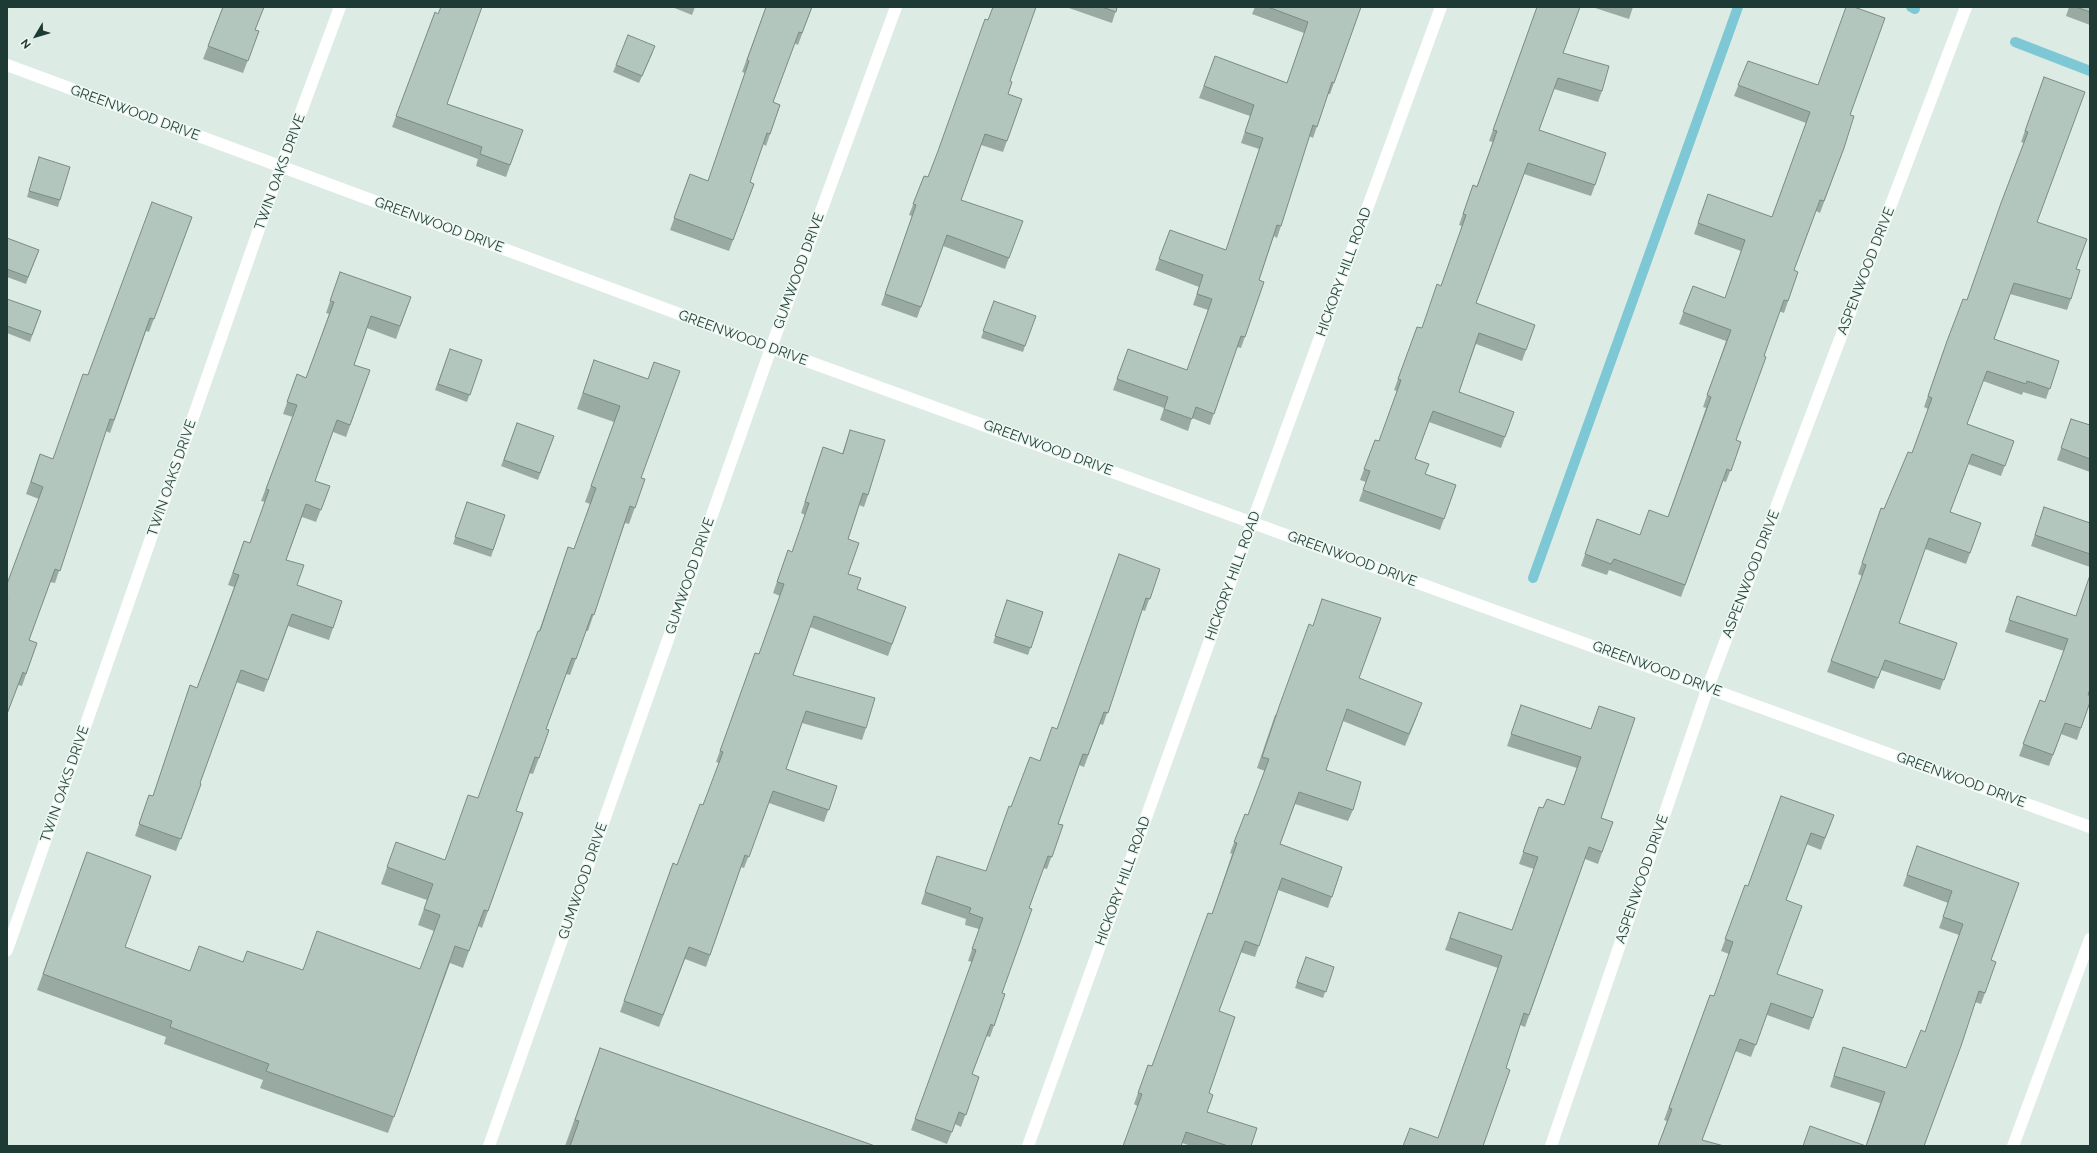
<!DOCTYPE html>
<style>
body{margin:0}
#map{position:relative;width:2097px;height:1153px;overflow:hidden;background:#ddebe5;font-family:Raleway,sans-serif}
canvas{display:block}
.frame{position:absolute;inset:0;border:8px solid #1d3b34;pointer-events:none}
.north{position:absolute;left:16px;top:16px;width:40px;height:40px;-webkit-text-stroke:3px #edf7f2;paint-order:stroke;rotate:232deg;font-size:11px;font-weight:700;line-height:16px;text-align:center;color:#1d3b34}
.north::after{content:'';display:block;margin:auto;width:14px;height:18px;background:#1d3b34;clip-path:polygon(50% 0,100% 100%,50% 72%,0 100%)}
</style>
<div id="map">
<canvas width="2097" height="1153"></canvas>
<div class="frame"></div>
<div class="north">N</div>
</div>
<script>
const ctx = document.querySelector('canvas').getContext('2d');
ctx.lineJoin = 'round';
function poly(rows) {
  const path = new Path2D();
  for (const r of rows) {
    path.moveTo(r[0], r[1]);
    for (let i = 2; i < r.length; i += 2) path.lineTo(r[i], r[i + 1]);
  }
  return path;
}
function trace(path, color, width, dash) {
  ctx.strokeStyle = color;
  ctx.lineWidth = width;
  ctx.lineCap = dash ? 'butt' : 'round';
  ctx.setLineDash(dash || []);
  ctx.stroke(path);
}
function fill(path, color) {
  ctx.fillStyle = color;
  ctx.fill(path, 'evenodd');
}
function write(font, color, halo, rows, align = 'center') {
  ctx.font = font + ' Raleway,sans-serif';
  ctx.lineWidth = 3;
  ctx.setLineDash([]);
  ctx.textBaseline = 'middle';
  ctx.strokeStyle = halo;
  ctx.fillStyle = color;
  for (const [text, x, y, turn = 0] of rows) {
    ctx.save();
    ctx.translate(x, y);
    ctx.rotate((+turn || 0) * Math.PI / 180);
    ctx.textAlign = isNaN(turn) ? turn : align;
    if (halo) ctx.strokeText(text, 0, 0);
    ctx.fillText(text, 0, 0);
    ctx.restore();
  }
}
trace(poly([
 [1911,7,1915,9],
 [2015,42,2090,71],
 [1533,578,1738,7]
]), '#7ec8d6', 10);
trace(poly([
 [7,65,771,348,2090,827],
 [7,950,281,166,340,7],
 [489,1146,771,348,896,7],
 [1028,1146,1252,523,1441,7],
 [1551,1146,1708,687,1966,7],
 [2013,1146,2090,939]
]), '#fff', 12);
fill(poly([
 [223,7,255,30,259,31,243,73,203,59],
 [672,7,695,7,692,15],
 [766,7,812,7,798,45,794,43,773,102,780,105,766,146,763,144,750,182,754,184,729,251,670,230,690,174,708,181,745,73,742,72],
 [1066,7,1117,7,1112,23],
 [1255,7,1361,7,1330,94,1328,94,1313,138,1309,136,1281,226,1277,238,1274,236,1259,280,1264,282,1241,348,1237,347,1210,425,1192,418,1188,431,1160,420,1164,408,1113,390,1128,349,1187,370,1208,310,1193,305,1199,287,1155,270,1170,230,1226,250,1259,149,1241,143,1250,116,1199,98,1215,56,1287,83,1304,33,1252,14],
 [1537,7,1563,53,1602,91,1598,102,1554,89,1539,130,1595,185,1591,196,1524,174,1476,303,1535,325,1522,361,1476,344,1459,392,1514,412,1501,448,1429,422,1415,459,1425,474,1456,485,1440,530,1359,501,1366,482,1360,480,1375,440,1379,441,1397,391,1394,390,1417,327,1422,328,1441,286,1462,226,1459,225,1473,185,1477,186,1493,142,1489,141],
 [1592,7,1633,7,1629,19],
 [2069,7,2090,7,2090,25,2066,16],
 [435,12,447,104,523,130,506,177,476,166,478,159,392,127],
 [653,52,639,83,613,72,616,65],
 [1748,61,1850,115,1844,148,1820,213,1816,211,1794,270,1798,272,1784,313,1779,311,1736,440,1741,442,1726,482,1723,481,1681,597,1609,570,1607,575,1581,566,1597,519,1640,535,1668,517,1706,408,1703,407,1726,341,1679,324,1693,286,1725,298,1741,251,1694,234,1708,194,1772,217,1806,123,1734,96],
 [2044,77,2037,222,2076,269,2071,299,2067,310,2010,294,1994,339,2059,361,2046,399,2023,392,2022,395,1983,381,1967,424,2014,441,2001,476,1968,464,1950,512,1981,523,1966,564,1925,549,1899,623,1957,643,1940,690,1881,670,1874,689,1827,672,1862,576,1858,574,1881,508,1884,509,1912,453,1928,409,1924,407,1943,352,1967,300,2024,143,2021,142],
 [1010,81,1008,94,1022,99,1003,152,981,145,961,200,1009,258,1005,269,943,246,917,318,881,305,912,216,909,215,924,176,928,177],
 [39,157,60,200,58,207,27,197],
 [192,217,149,332,146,331,110,433,106,431,55,583,50,582,29,640,37,643,22,686,18,685,7,714,7,584,39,499,26,494,40,454,53,459],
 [7,238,39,250,26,284,7,277],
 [340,272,411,297,396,339,367,328,354,365,370,370,346,437,333,432,315,481,330,486,316,522,302,517,286,560,297,585,342,601,329,640,288,626,264,692,236,682,200,783,201,784,176,851,135,836,149,795,153,796,190,685,197,688,234,587,228,585,244,541,250,543,265,502,261,501,293,417,283,414,297,374,306,378,329,314,326,313],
 [7,299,41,311,30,342,7,333],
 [994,301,1025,346,1023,352,981,338],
 [450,349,482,360,467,402,435,390],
 [594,360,648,379,654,362,641,478,645,479,629,524,625,523,588,631,586,631,570,675,566,674,546,729,539,758,533,774,529,773,516,811,523,813,482,928,478,926,463,968,450,963,388,1133,260,1088,263,1080,164,1044,166,1037,37,990,87,852,125,947,190,971,243,962,303,970,420,969,434,931,418,925,427,900,381,884,396,842,445,860,478,798,539,631,568,547,574,549,590,504,585,502,614,422,577,409],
 [2071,419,2090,425,2090,472,2057,460],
 [517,423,554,436,538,480,501,466],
 [850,430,868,495,864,507,859,505,848,539,848,574,857,589,906,607,888,656,810,627,793,675,866,728,862,740,802,723,786,769,837,786,824,822,769,803,744,868,741,867,706,967,685,959,659,1027,620,1012,673,863,677,865,703,805,719,763,716,762,755,653,759,654,780,596,773,593,788,550,792,552,805,515,801,513,823,447,842,454],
 [467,502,505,515,491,557,453,544],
 [2044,507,2090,523,2090,567,2031,546],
 [1160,569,1145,611,1142,610,1103,725,1100,724,1084,767,1079,765,1058,824,1063,825,1047,869,1043,868,1029,908,1002,993,1005,994,990,1037,986,1036,972,1074,979,1077,961,1127,955,1124,947,1144,911,1130,972,962,968,961,979,929,965,925,966,919,921,904,933,867,986,871,1011,807,1040,761,1057,729],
 [2017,596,2076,616,2088,695,2090,702,2077,740,2061,734,2049,766,2019,756,2040,700,2045,702,2064,651,2005,632],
 [1007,600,1043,612,1028,655,993,643],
 [1359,678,1418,714,1405,746,1343,721,1326,770,1353,810,1348,821,1295,804,1280,844,1342,867,1328,908,1278,890,1255,957,1240,952,1219,1011,1209,1093,1207,1112,1251,1146,1191,1146,1182,1143,1137,1106,1134,1104,1148,1065,1152,1066,1212,914,1232,854,1230,853,1245,814,1248,815,1265,771,1257,768,1275,715],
 [1521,705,1590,729,1601,818,1613,822,1598,864,1585,859,1525,1027,1520,1025,1438,1138,1498,968,1445,950,1459,912,1512,930,1534,869,1519,864,1539,807,1543,808,1564,805,1577,768,1507,746],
 [1781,796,1834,815,1821,850,1806,844,1786,900,1777,974,1823,990,1809,1030,1767,1015,1751,1057,1735,1051,1658,1146,1667,1121,1664,1120,1710,995,1714,996,1729,954,1721,951,1745,885,1748,886],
 [1917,846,2019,883,1991,960,1985,993,1981,1004,1975,1002,1924,1146,1866,1146,1880,1103,1830,1087,1843,1047,1906,1068,1925,1032,1959,935,1939,928,1948,903,1903,886],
 [1306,957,1334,967,1323,998,1295,988],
 [600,1048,875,1146,565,1146]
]), '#99aaa3');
const building = poly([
 [223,7,264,7,255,30,259,31,248,61,208,46,223,7],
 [441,7,482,7,447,104,523,130,510,165,480,154,482,147,396,116,435,12,438,14,441,7],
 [766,7,812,7,802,33,799,32,773,102,780,105,770,134,767,133,750,182,754,184,733,240,674,218,690,174,708,181,749,61,747,60,766,7],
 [993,7,1036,7,1010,81,1012,82,1008,94,1022,99,1007,141,985,134,961,200,1023,221,1009,258,947,235,921,307,885,294,916,205,913,204,924,176,928,177,938,151,985,19,988,20,993,7],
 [1102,7,1117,7,1116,12,1102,7],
 [1268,7,1361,7,1334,83,1332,82,1317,127,1313,125,1281,226,1277,225,1259,280,1264,282,1245,337,1241,336,1214,414,1196,407,1192,419,1164,409,1168,397,1117,379,1128,349,1187,370,1212,299,1197,294,1203,275,1159,259,1170,230,1226,250,1263,138,1245,132,1254,105,1204,86,1215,56,1287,83,1308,22,1268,7],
 [1537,7,1580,7,1563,53,1609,66,1602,91,1558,78,1539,130,1606,153,1595,185,1528,163,1476,303,1535,325,1526,350,1479,333,1459,392,1514,412,1505,437,1433,411,1415,459,1429,464,1425,474,1456,485,1444,519,1363,490,1370,471,1364,469,1375,440,1379,441,1401,380,1398,379,1417,327,1422,328,1437,284,1441,286,1466,215,1463,214,1473,185,1477,187,1497,131,1493,130,1537,7],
 [1846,7,1854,7,1885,18,1850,115,1854,116,1844,148,1824,201,1820,200,1794,270,1798,272,1788,301,1784,300,1764,356,1766,357,1736,440,1741,442,1731,471,1727,469,1685,585,1614,559,1611,564,1585,554,1597,519,1640,535,1649,510,1668,517,1711,397,1707,395,1731,330,1683,312,1693,286,1725,298,1745,240,1698,223,1708,194,1772,217,1810,112,1738,85,1748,61,1818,85,1846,7],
 [2076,7,2090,7,2090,12,2076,7],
 [628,35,655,46,642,76,616,65,628,35],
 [2044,77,2085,92,2037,222,2087,239,2076,269,2080,270,2071,299,2014,283,1994,339,2059,361,2050,389,2027,381,2026,384,1987,371,1967,424,2014,441,2005,466,1972,454,1950,512,1981,523,1970,553,1929,538,1899,623,1957,643,1944,680,1885,660,1878,678,1831,661,1866,565,1862,563,1881,508,1884,509,1908,452,1912,453,1932,398,1928,396,1947,341,1963,299,1967,300,2001,203,2028,132,2025,131,2044,77],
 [39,157,70,167,60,200,29,191,39,157],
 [152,202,192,217,154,319,150,318,114,420,110,419,60,571,55,569,29,640,37,643,26,674,23,672,7,714,7,600,8,598,7,598,7,584,43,487,31,482,40,454,53,459,83,374,88,375,152,202],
 [7,238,39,250,28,277,7,269,7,238],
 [340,272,411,297,400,326,371,316,354,365,370,370,350,425,337,420,315,481,330,486,321,510,306,504,286,560,304,565,297,585,342,601,333,628,292,614,268,680,241,670,200,783,201,784,181,839,139,824,149,795,153,796,190,685,197,688,219,630,239,575,233,573,244,541,250,543,269,490,266,489,297,405,287,402,297,374,306,378,334,302,330,301,340,272],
 [7,299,41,311,32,335,7,326,7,299],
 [994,301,1036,316,1025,346,983,331,994,301],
 [450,349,482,360,470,395,438,384,450,349],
 [594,360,648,379,654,362,680,371,641,478,645,479,635,508,630,506,594,615,592,614,576,659,572,658,546,729,549,730,539,758,535,757,516,811,523,813,488,911,484,910,469,951,455,946,394,1117,266,1071,269,1064,170,1027,172,1021,43,974,87,852,151,876,125,947,190,971,199,946,243,962,247,951,303,970,317,931,420,969,440,915,424,909,433,884,387,867,396,842,445,860,468,795,478,798,538,631,540,631,568,547,574,549,596,488,591,486,620,406,583,393,594,360],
 [2071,419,2090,425,2090,459,2061,448,2071,419],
 [517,423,554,436,540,473,504,460,517,423],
 [850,430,885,440,868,495,863,493,848,539,859,543,848,574,861,578,857,589,906,607,892,644,814,616,793,675,875,698,866,728,806,711,786,769,837,786,829,810,773,791,749,857,745,855,710,955,689,947,663,1015,624,1001,673,863,677,865,700,804,703,805,723,752,720,751,755,653,759,654,784,584,777,582,788,550,792,552,809,503,805,502,823,447,843,454,850,430],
 [467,502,505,515,493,550,455,537,467,502],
 [2044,507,2090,523,2090,554,2035,535,2044,507],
 [1119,554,1160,569,1150,599,1146,598,1108,713,1104,712,1088,755,1083,754,1058,824,1063,825,1052,857,1048,856,1029,908,1032,909,1002,993,1005,994,994,1026,991,1024,972,1074,979,1077,966,1115,959,1112,952,1132,915,1119,976,950,972,949,983,918,969,913,971,908,925,892,937,856,986,871,1009,806,1011,807,1030,757,1040,761,1052,727,1057,729,1119,554],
 [2090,575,2090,689,2088,695,2090,695,2090,702,2081,728,2065,723,2053,755,2023,744,2040,700,2045,702,2068,639,2009,620,2017,596,2076,616,2090,575],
 [1322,599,1381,618,1359,678,1422,703,1409,734,1347,709,1326,770,1361,782,1353,810,1299,792,1280,844,1342,867,1332,897,1282,878,1259,946,1245,941,1219,1011,1235,1017,1209,1093,1213,1095,1207,1112,1257,1128,1251,1146,1228,1146,1186,1132,1181,1146,1123,1146,1142,1094,1138,1093,1148,1065,1152,1066,1208,913,1212,914,1237,843,1234,842,1245,814,1248,815,1269,759,1262,757,1280,704,1309,624,1313,626,1322,599],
 [1007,600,1043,612,1031,648,995,636,1007,600],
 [1521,705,1591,729,1599,706,1635,718,1601,818,1613,822,1602,852,1589,847,1529,1015,1524,1013,1506,1068,1510,1070,1483,1146,1403,1146,1410,1128,1438,1138,1502,956,1450,938,1459,912,1512,930,1538,857,1523,852,1539,807,1543,808,1547,799,1564,805,1581,757,1511,734,1521,705],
 [1781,796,1834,815,1825,838,1811,833,1786,900,1802,906,1777,974,1823,990,1813,1018,1771,1003,1756,1045,1740,1039,1702,1140,1724,1146,1658,1146,1672,1109,1669,1108,1710,995,1714,996,1733,942,1725,939,1745,885,1748,886,1781,796],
 [1917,846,2019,883,1991,960,1996,962,1985,993,1979,991,1961,1046,1924,1146,1803,1146,1810,1126,1866,1146,1885,1092,1834,1076,1843,1047,1906,1068,1921,1030,1925,1032,1963,924,1943,917,1952,891,1907,875,1917,846],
 [1306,957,1334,967,1326,992,1297,982,1306,957],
 [600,1048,875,1146,570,1146,579,1121,575,1120,600,1048]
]);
fill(building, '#b2c6be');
trace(building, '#7d8b85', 1);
write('14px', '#1d3b34', '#edf7f2', [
 ["GREENWOOD DRIVE",135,113,20],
 ["TWIN OAKS DRIVE",280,172,-70],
 ["GREENWOOD DRIVE",439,225,20],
 ["GUMWOOD DRIVE",799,271,-70],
 ["ASPENWOOD DRIVE",1866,271,-69],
 ["HICKORY HILL ROAD",1344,272,-70],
 ["GREENWOOD DRIVE",743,338,20],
 ["GREENWOOD DRIVE",1048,448,20],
 ["TWIN OAKS DRIVE",172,478,-71],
 ["GREENWOOD DRIVE",1352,559,20],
 ["ASPENWOOD DRIVE",1751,574,-69],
 ["GUMWOOD DRIVE",690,576,-71],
 ["HICKORY HILL ROAD",1233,576,-70],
 ["GREENWOOD DRIVE",1657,669,20],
 ["GREENWOOD DRIVE",1961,780,20],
 ["TWIN OAKS DRIVE",65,784,-71],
 ["ASPENWOOD DRIVE",1642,879,-71],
 ["GUMWOOD DRIVE",583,881,-71],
 ["HICKORY HILL ROAD",1123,881,-70]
]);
</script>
